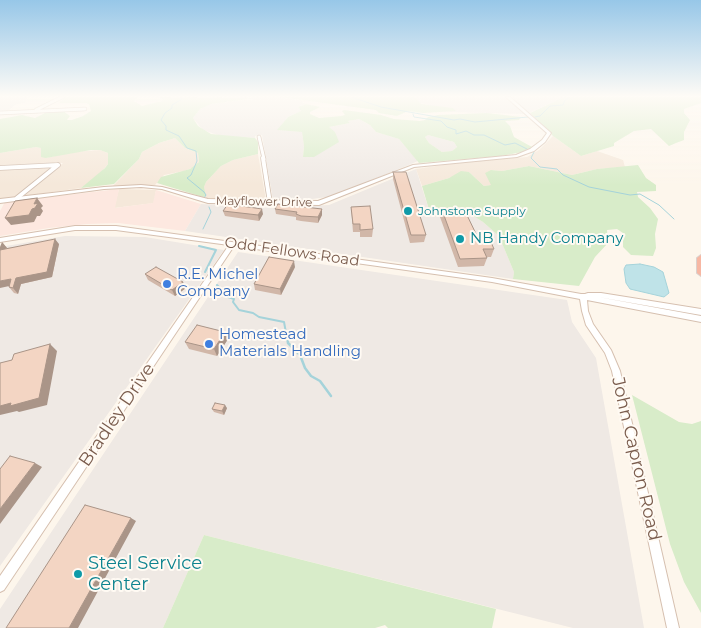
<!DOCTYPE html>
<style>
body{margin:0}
canvas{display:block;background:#fdf6ec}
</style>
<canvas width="701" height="628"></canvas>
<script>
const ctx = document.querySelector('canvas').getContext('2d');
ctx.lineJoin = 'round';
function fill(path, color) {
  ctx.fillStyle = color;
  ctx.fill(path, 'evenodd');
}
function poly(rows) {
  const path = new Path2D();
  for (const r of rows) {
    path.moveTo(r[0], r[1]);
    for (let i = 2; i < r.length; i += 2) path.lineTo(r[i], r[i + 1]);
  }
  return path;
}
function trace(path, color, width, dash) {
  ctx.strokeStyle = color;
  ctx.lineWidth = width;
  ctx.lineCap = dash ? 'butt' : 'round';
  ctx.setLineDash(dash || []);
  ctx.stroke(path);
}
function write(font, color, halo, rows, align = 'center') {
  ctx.font = font + ' Montserrat,sans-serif';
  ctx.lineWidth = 4;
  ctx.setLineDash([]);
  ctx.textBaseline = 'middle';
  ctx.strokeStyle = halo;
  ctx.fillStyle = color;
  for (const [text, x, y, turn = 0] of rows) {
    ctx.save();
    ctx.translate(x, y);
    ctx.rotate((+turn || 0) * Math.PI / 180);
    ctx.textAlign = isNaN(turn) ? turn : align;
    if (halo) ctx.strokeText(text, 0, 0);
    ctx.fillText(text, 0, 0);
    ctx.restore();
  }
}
fill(poly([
 [553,136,581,156,597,151,623,160,625,167,597,169,572,175,529,166,502,171,491,170,491,185,484,186,469,172,422,186,416,169,457,163,527,157,539,150],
 [175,138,185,148,198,153,199,162,195,167,184,171,164,175,155,185,113,186,139,159,142,152,159,143],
 [36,147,41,148,46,158,72,152,100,150,108,153,108,164,97,177,81,188,24,196,63,163,0,166,0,153],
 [258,154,266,200,206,199,204,187,206,182,221,166,233,160],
 [55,165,15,197,0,199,0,168],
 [119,189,156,190,154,203,114,208]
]), '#f5e8da');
fill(poly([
 [119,189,115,208,153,203,156,190,201,204,185,231,118,223,87,224,49,228,0,236,0,211,5,202]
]), '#fde8e0');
fill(poly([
 [0,97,26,97,27,101,25,103,16,104,8,111,0,112],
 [255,97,280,97,298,100,306,104,298,107,301,111,288,117,278,130,302,132,304,146,303,157,329,127,350,123,348,121,359,119,370,125,376,132,399,139,418,161,334,196,290,202,273,200,262,135,255,136,255,138,221,136,203,130,193,118,200,109,211,104,253,99],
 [414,97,564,97,526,114,451,112,414,101],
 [428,135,454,142,457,147,452,151,442,152,429,143,425,137],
 [416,169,430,213,464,210,483,222,499,236,514,272,513,279,185,231,201,204,274,208,329,205],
 [65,236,145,237,224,250,0,566,0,247],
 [238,252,567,300,572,322,596,358,644,628,573,628,204,535,163,628,0,628,0,609]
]), '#efe9e4');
fill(poly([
 [65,97,138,97,134,101,142,106,162,101,163,99,158,97,254,98,211,104,200,109,193,118,198,126,211,134,255,138,258,142,258,154,233,160,221,166,206,182,204,187,206,196,203,197,157,183,161,177,190,169,199,162,198,153,185,148,175,138,159,143,142,152,139,159,114,184,81,188,105,168,108,164,108,153,100,150,91,150,46,158,41,157,41,148,36,147,0,153,0,119,22,115,35,118,45,113,63,111,70,116,67,120,72,120,83,116,91,111,89,104,86,103,59,103],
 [280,97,415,97,421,104,453,108,456,111,423,113,408,111,397,116,379,113,376,110],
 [564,97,701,97,701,103,684,109,684,113,690,120,684,132,684,140,676,143,669,146,651,129,634,131,614,143,614,146,581,156,553,136,530,113],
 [306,104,320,107,310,112,310,114,319,118,341,116,345,115,342,111,344,110,381,115,394,119,420,121,425,120,428,117,438,115,487,113,521,117,519,120,505,121,510,126,514,137,532,147,522,152,501,156,419,163,399,139,376,132,370,125,359,119,348,121,350,123,329,127,335,132,339,142,314,157,303,157,304,146,302,132,277,130,288,117,301,111,298,107],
 [428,135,454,142,457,147,452,151,442,152,429,143,425,137],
 [638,165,646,178,656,185,656,191,637,192,638,197,650,208,658,219,655,234,656,248,653,256,631,255,623,247,623,233,617,229,607,230,608,243,595,257,579,286,513,279,514,272,499,236,483,222,464,210,430,213,422,186,449,178,461,171,469,172,484,186,491,185,485,173,491,170,502,171,529,166,572,175,597,169],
 [632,395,679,422,692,424,701,421,701,613,684,582,670,544],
 [204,535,496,609,492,628,388,628,385,625,375,628,163,628]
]), '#d8ecc9');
const water = poly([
 [640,264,654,267,663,272,669,293,664,297,630,289,626,283,624,269,626,265,640,264]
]);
fill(water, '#bfe3e8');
trace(water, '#a5d3da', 1);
trace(poly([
 [180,97,182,99,172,105,172,108,165,113,161,120,166,126,166,130,179,136,187,148,196,151,197,161,191,175,187,178,204,192,206,195,204,198],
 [351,97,381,107,454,120,460,119,475,122,528,117],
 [413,114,414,117,441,121,447,127,456,130,456,134,466,131,474,135,484,135,505,145,515,143,527,149],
 [535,117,540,116,550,106,563,105,565,100,570,97],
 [534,152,531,158,540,167,557,169,563,175,589,187,630,195,640,194,659,205,674,219],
 [203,229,211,212,209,207]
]), '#a5d3da', 1);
trace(poly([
 [199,246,216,250,205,272],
 [217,285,228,297,234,299,233,302,239,310,253,313,259,317,284,322,287,338]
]), '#a5d3da', 2);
trace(poly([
 [287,336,288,343,300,355,305,368,311,376,320,381,331,396]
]), '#a5d3da', 2.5);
const streetFar1 = poly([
 [36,110,62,97],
 [0,113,85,109],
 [259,137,264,159]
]);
const street = poly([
 [263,158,270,203],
 [0,168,58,165],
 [17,198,58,165]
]);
const secondary = poly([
 [506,97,510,97,551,133,545,142,534,151,517,157,414,167,319,205,208,203,162,189,141,187,104,189,0,203,0,199,104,187,141,185,162,187,208,199,318,201,413,165,516,155,530,149,542,140,547,133,506,97],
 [75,226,116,226,492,278,581,294,585,294,588,293,601,293,701,309,701,315,598,297,701,316,701,322,587,300,588,311,593,324,611,350,620,371,679,628,667,628,612,371,605,353,586,325,582,311,580,299,492,282,234,246,4,590,0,592,0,576,229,245,116,230,75,230,0,242,0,238,75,226]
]);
const highway = poly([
 [701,255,701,276,697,273,697,258,701,255]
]);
trace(streetFar1, '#d1beb0', 4.5);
trace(street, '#d1beb0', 5.5);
trace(secondary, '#d6c0b0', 2);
trace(highway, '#dad1cd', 2);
trace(streetFar1, '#fff', 3);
trace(street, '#fff', 4);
fill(secondary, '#fff');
fill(highway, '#f7b7a3');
fill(poly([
 [393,172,426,235,424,242,410,243,393,179],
 [351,207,373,229,372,237,360,237,360,232,353,232],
 [275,209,322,209,322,215,318,223,301,221,296,220,296,217,276,214],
 [442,210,479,240,494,249,491,257,486,257,487,258,484,266,458,267,440,217],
 [223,211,263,214,259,221,225,216],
 [2,242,7,248,59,244,52,277,21,284,18,294,14,293,9,287],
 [295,267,281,295,255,290,254,284],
 [145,274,183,282,186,288,175,296,148,280],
 [225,332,228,339,217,356,189,349,185,342],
 [227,408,224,415,214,412,212,409]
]), '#d1b7a8');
fill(poly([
 [37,198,43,206,41,208,43,211,40,216,37,216,34,222,11,225,5,218,34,204],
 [262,209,263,214,259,221,258,215],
 [322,209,322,215,318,223,318,217],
 [55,239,59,244,52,277,21,284,18,294,13,288,14,285,0,288,0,281,16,278],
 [2,242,7,248,0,251,0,247],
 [294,261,295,267,281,295,280,289],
 [183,282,186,288,175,296,172,290],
 [225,332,228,339,217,356,214,349],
 [50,344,57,351,47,405,19,412,17,411,0,415,0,406],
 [225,405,227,408,224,415,222,411],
 [35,463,42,467,0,524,0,509],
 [131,518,136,521,78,628,69,628]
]), '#aa9588');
const building = poly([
 [393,172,406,172,426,235,411,235,393,172],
 [37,198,34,204,38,203,35,208,32,209,29,215,5,218,15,201,37,198],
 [228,204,262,209,258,215,223,211,228,204],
 [278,204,322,209,318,217,301,216,296,214,297,212,275,209,278,204],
 [370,206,373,229,360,230,360,224,353,224,351,207,370,206],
 [464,209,479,240,490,240,494,249,483,249,487,258,460,259,442,210,464,209],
 [55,239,47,272,16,278,13,288,9,287,11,279,0,281,0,250,55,239],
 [269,257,294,261,280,289,254,284,269,257],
 [156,267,183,282,172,290,145,274,156,267],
 [197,325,225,332,214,349,185,342,197,325],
 [50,344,39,398,10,406,11,403,0,406,0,363,12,360,14,354,50,344],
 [215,403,225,405,222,411,212,409,215,403],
 [10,456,35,463,0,509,0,469,10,456],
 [85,505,131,518,69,628,6,628,85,505]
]);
fill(building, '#f3d5c3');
trace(building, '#aa9588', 1);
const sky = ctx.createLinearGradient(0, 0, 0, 185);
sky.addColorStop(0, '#97c7e8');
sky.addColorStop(0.52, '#fefbf6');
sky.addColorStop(1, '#fefbf600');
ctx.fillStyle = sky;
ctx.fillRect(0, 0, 701, 185);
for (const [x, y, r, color] of [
 [408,211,5,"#0f9aa8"],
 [460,239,5,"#0f9aa8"],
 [167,284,5,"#3f7fe0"],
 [209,344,5,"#3f7fe0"],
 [78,574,5,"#0f9aa8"]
]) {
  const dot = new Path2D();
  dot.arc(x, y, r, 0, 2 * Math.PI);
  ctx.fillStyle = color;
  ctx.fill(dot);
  trace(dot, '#fffaf3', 2);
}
write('12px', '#7a5c4d', '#fffaf3', [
 ["Mayflower Drive",264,202,1]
]);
write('12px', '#0d838f', '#fffaf3', [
 ["Johnstone Supply",418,211]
], 'left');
write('15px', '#0d838f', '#fffaf3', [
 ["NB Handy Company",470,239]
], 'left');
write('15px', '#7a5c4d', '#fffaf3', [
 ["Odd Fellows Road",292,252,8]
]);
write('15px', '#366cbe', '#fffaf3', [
 ["R.E. Michel",177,275],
 ["Company",177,292],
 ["Homestead",219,335],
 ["Materials Handling",219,352]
], 'left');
write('18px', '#7a5c4d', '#fffaf3', [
 ["Bradley Drive",117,415,-56],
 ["John Capron Road",636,459,77]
]);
write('18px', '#0d838f', '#fffaf3', [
 ["Steel Service",88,564],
 ["Center",88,585]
], 'left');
</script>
